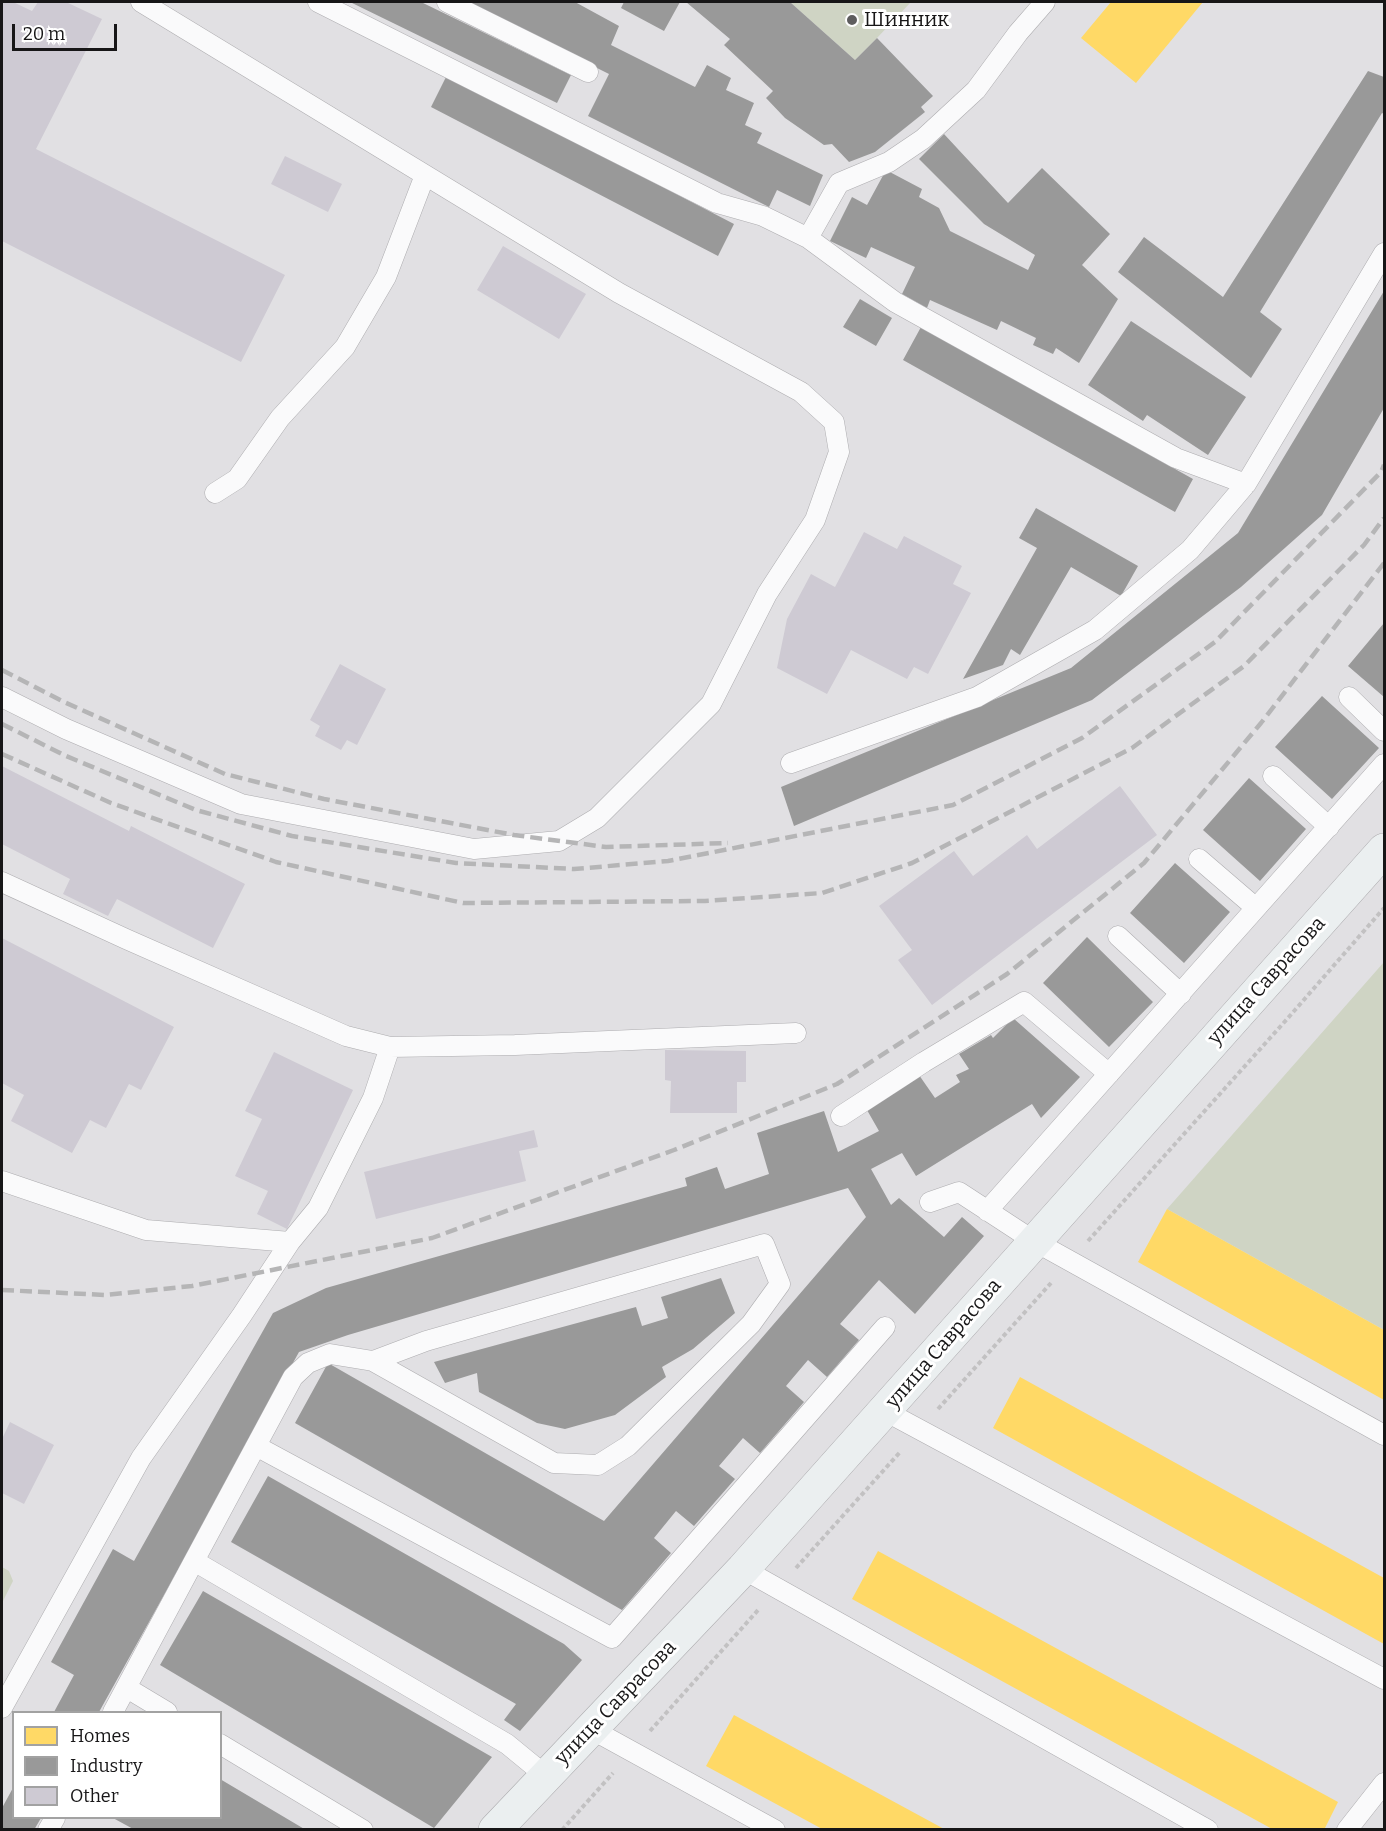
<!DOCTYPE html>
<meta charset="utf-8">
<style>
body{margin:0}
#map{position:relative;width:1386px;height:1831px;overflow:hidden;background:#e1e0e3;font-family:Bitter,serif}
canvas{display:block}
.frame{position:absolute;inset:0;border:3px solid #171617;pointer-events:none}
.legend{position:absolute;left:12px;top:1711px;width:210px;height:108px;box-sizing:border-box;background:#fff;border:2px solid #a2a2a2;margin:0;padding:8px 10px;list-style:none;font-size:18px;color:#171617}
.legend li{display:flex;align-items:center;gap:12px;height:30px}
.legend b{width:30px;border:2px solid #a2a2a2}
.scale{position:absolute;left:12px;top:24px;width:105px;height:27px;box-sizing:border-box;border:3px solid #171617;border-top:0;padding-left:8px;font-size:18px;line-height:21px;white-space:nowrap;color:#171617;-webkit-text-stroke:4px #fff;paint-order:stroke}
</style>
<div id="map">
<canvas width="1386" height="1831"></canvas>
<div class="frame"></div>
<ul class="legend">
<li><b style="height:16px;background:#ffd966"></b>Homes</li>
<li><b style="height:16px;background:#999"></b>Industry</li>
<li><b style="height:16px;background:#cecad3"></b>Other</li>
</ul>
<div class="scale">20 m</div>
</div>
<script>
const ctx = document.querySelector('canvas').getContext('2d');
ctx.lineJoin = 'round';
function fill(path, color) {
  ctx.fillStyle = color;
  ctx.fill(path, 'evenodd');
}
function poly(rows) {
  const path = new Path2D();
  for (const r of rows) {
    path.moveTo(r[0], r[1]);
    for (let i = 2; i < r.length; i += 2) path.lineTo(r[i], r[i + 1]);
  }
  return path;
}
function trace(path, color, width, dash) {
  ctx.strokeStyle = color;
  ctx.lineWidth = width;
  ctx.lineCap = dash ? 'butt' : 'round';
  ctx.setLineDash(dash || []);
  ctx.stroke(path);
}
function write(font, color, halo, rows, align = 'center') {
  ctx.font = font + ' Bitter,serif';
  ctx.lineWidth = 6;
  ctx.setLineDash([]);
  ctx.textBaseline = 'middle';
  ctx.strokeStyle = halo;
  ctx.fillStyle = color;
  for (const [text, x, y, turn = 0] of rows) {
    ctx.save();
    ctx.translate(x, y);
    ctx.rotate((+turn || 0) * Math.PI / 180);
    ctx.textAlign = isNaN(turn) ? turn : align;
    if (halo) ctx.strokeText(text, 0, 0);
    ctx.fillText(text, 0, 0);
    ctx.restore();
  }
}
fill(poly([
 [790,2,911,2,877,38,855,60],
 [1384,962,1384,1330,1167,1209],
 [2,1567,9,1571,13,1581,2,1603]
]), '#cfd4c4');
fill(poly([
 [1111,2,1203,2,1136,83,1081,38],
 [1167,1209,1384,1330,1384,1400,1138,1262],
 [1020,1377,1384,1578,1384,1644,993,1428],
 [878,1551,1338,1802,1324,1830,1274,1830,852,1599],
 [734,1715,946,1830,824,1830,706,1766]
]), '#ffd966');
fill(poly([
 [350,2,421,2,571,75,557,103],
 [465,2,575,2,619,26,611,45,695,87,707,65,731,78,726,90,754,103,745,125,762,133,757,143,823,175,810,206,777,190,769,207,588,116,609,74],
 [624,2,680,2,664,31,621,8],
 [686,2,790,2,855,60,877,38,933,96,921,107,925,112,875,152,849,162,832,144,824,145,785,118,766,98,773,91,724,45,730,39],
 [1368,71,1384,77,1384,114,1382,113,1260,312,1282,329,1251,378,1118,272,1144,237,1223,297],
 [447,75,734,224,718,256,431,107],
 [944,134,1008,203,1042,168,1110,234,1082,265,1118,299,1079,363,1056,348,1053,354,1033,345,1036,338,1001,321,997,330,930,300,927,308,902,294,915,267,871,247,866,258,830,241,852,197,867,205,886,170,922,189,919,197,939,208,950,231,1028,270,1035,255,984,224,919,159],
 [1384,291,1384,408,1322,515,1241,587,1092,700,794,826,781,787,1071,668,1238,533],
 [860,299,892,318,876,346,843,327],
 [1131,321,1246,397,1208,455,1147,415,1143,421,1088,385],
 [921,327,1193,479,1175,512,903,360],
 [1036,508,1138,566,1121,596,1071,567,1020,655,1011,649,1003,665,963,679,1037,548,1019,538],
 [1384,623,1384,697,1348,666],
 [1322,696,1379,748,1332,799,1275,747],
 [1249,778,1306,829,1260,881,1203,830],
 [1175,863,1230,912,1184,963,1130,913],
 [1087,937,1153,1002,1109,1047,1043,983],
 [1013,1018,1080,1077,1041,1118,1032,1104,916,1176,902,1153,871,1169,891,1205,899,1198,944,1237,962,1217,984,1236,915,1314,879,1280,840,1324,859,1340,827,1377,808,1360,786,1386,804,1402,760,1453,743,1438,719,1466,735,1479,694,1526,676,1511,654,1538,671,1553,622,1610,295,1423,328,1363,604,1521,866,1217,848,1188,348,1335,299,1352,99,1712,54,1712,74,1675,51,1662,113,1549,134,1561,273,1313,326,1288,687,1186,685,1178,717,1167,725,1189,769,1174,757,1133,824,1111,838,1152,879,1131,867,1110,919,1075,935,1098,960,1082,956,1075,969,1069,959,1054,991,1035,993,1038],
 [721,1278,735,1313,693,1349,662,1367,666,1377,615,1415,565,1429,537,1423,479,1392,477,1373,445,1383,434,1362,636,1307,642,1326,668,1318,661,1297],
 [268,1476,564,1644,582,1660,520,1731,504,1720,516,1704,231,1542],
 [203,1591,492,1757,434,1828,160,1665],
 [220,1779,306,1830,135,1830,113,1818,220,1818],
 [14,1786,14,1818,41,1818,34,1830,2,1830,2,1808]
]), '#999');
fill(poly([
 [2,2,13,2,32,11,38,2,66,2,102,19,36,149,285,275,241,362,2,241],
 [285,156,342,184,328,212,271,184],
 [503,246,586,294,559,339,477,290],
 [864,532,897,549,904,536,962,566,953,584,971,593,928,674,914,667,907,679,851,650,827,694,777,668,787,619,811,574,835,587],
 [340,664,386,689,357,745,347,740,341,750,315,736,320,726,310,720],
 [2,766,129,831,131,826,245,884,213,948,117,899,108,916,63,894,70,879,2,844],
 [1120,786,1157,835,932,1005,898,960,912,950,879,906,954,851,973,876,1027,835,1037,849],
 [2,938,174,1027,141,1090,129,1084,106,1128,90,1120,72,1153,11,1121,24,1095,2,1083],
 [665,1050,746,1051,746,1082,737,1082,737,1113,670,1113,671,1081,665,1080],
 [274,1052,353,1090,287,1229,257,1214,268,1191,235,1176,262,1119,245,1111],
 [534,1130,538,1147,519,1151,526,1181,376,1219,364,1172],
 [10,1422,54,1445,24,1504,2,1493,2,1439]
]), '#cecad3');
const lane = poly([
 [318,2,717,203,763,216,808,238,895,302,1176,458,1246,484],
 [447,2,588,72],
 [808,238,839,183,889,162,923,139,976,90,1018,33,1045,2],
 [215,493,237,479,280,418,345,347,386,277,425,175],
 [2,697,66,729,241,804,474,849,559,841,597,818,711,704,767,594,815,520,839,452,834,422,801,392,619,293,141,2],
 [1349,697,1384,731],
 [791,763,977,697,1095,630,1190,550,1246,484,1384,253],
 [1273,776,1329,827],
 [1199,859,1256,908],
 [2,882,126,939,346,1036,390,1047,515,1045,796,1033],
 [1118,936,1181,994],
 [841,1116,924,1062,1024,1002,1109,1074],
 [2,1181,146,1230,290,1242],
 [930,1202,959,1192,1034,1241,1384,1435],
 [987,1211,1384,764],
 [885,1411,1384,1679],
 [256,1446,612,1638,885,1327],
 [194,1561,293,1377,308,1363,330,1354,373,1361,554,1463,598,1465,628,1446,751,1324,780,1284,764,1244,426,1341,373,1361],
 [743,1569,1208,1830],
 [127,1688,167,1712],
 [2,1708,141,1458,242,1315,290,1242,318,1208,373,1098,390,1047],
 [113,1712,194,1561,507,1744,546,1776],
 [591,1729,775,1830],
 [220,1744,363,1830],
 [48,1830,55,1818],
 [1347,1830,1384,1783]
]);
const secondary = poly([
 [495,1830,743,1569,1384,850]
]);
trace(lane, '#adacaf', 21);
trace(secondary, '#adacaf', 34);
trace(poly([
 [1088,1241,1288,1018,1384,908],
 [938,1409,1051,1283],
 [796,1568,901,1451],
 [650,1731,759,1609],
 [562,1830,613,1773]
]), '#c2c1c2', 4, [4.5, 3]);
trace(lane, '#fafafb', 20);
trace(secondary, '#ebeff0', 33);
trace(poly([
 [2,670,64,702,225,774,324,799,514,835,606,847,728,843],
 [2,724,66,756,196,810,292,836,456,863,574,869,668,861,953,805,1082,738,1215,642,1381,472,1384,465],
 [2,754,111,803,276,862,463,903,705,901,822,893,912,863,1132,748,1244,666,1364,545,1384,518],
 [2,1290,105,1295,192,1286,432,1238,674,1150,837,1084,1007,974,1144,863,1261,723,1384,563]
]), '#b5b5b6', 4.5, [12, 6]);
for (const [x, y, r, color] of [
 [852,20,6,"#5e5d5e"]
]) {
  const dot = new Path2D();
  dot.arc(x, y, r, 0, 2 * Math.PI);
  ctx.fillStyle = color;
  ctx.fill(dot);
  trace(dot, '#fff', 2);
}
write('20px', '#171617', '#fff', [
 ["Шинник",864,20]
], 'left');
write('20px', '#171617', '#fff', [
 ["улица Саврасова",1267,981,-48],
 ["улица Саврасова",944,1344,-49],
 ["улица Саврасова",616,1703,-46]
]);
</script>
